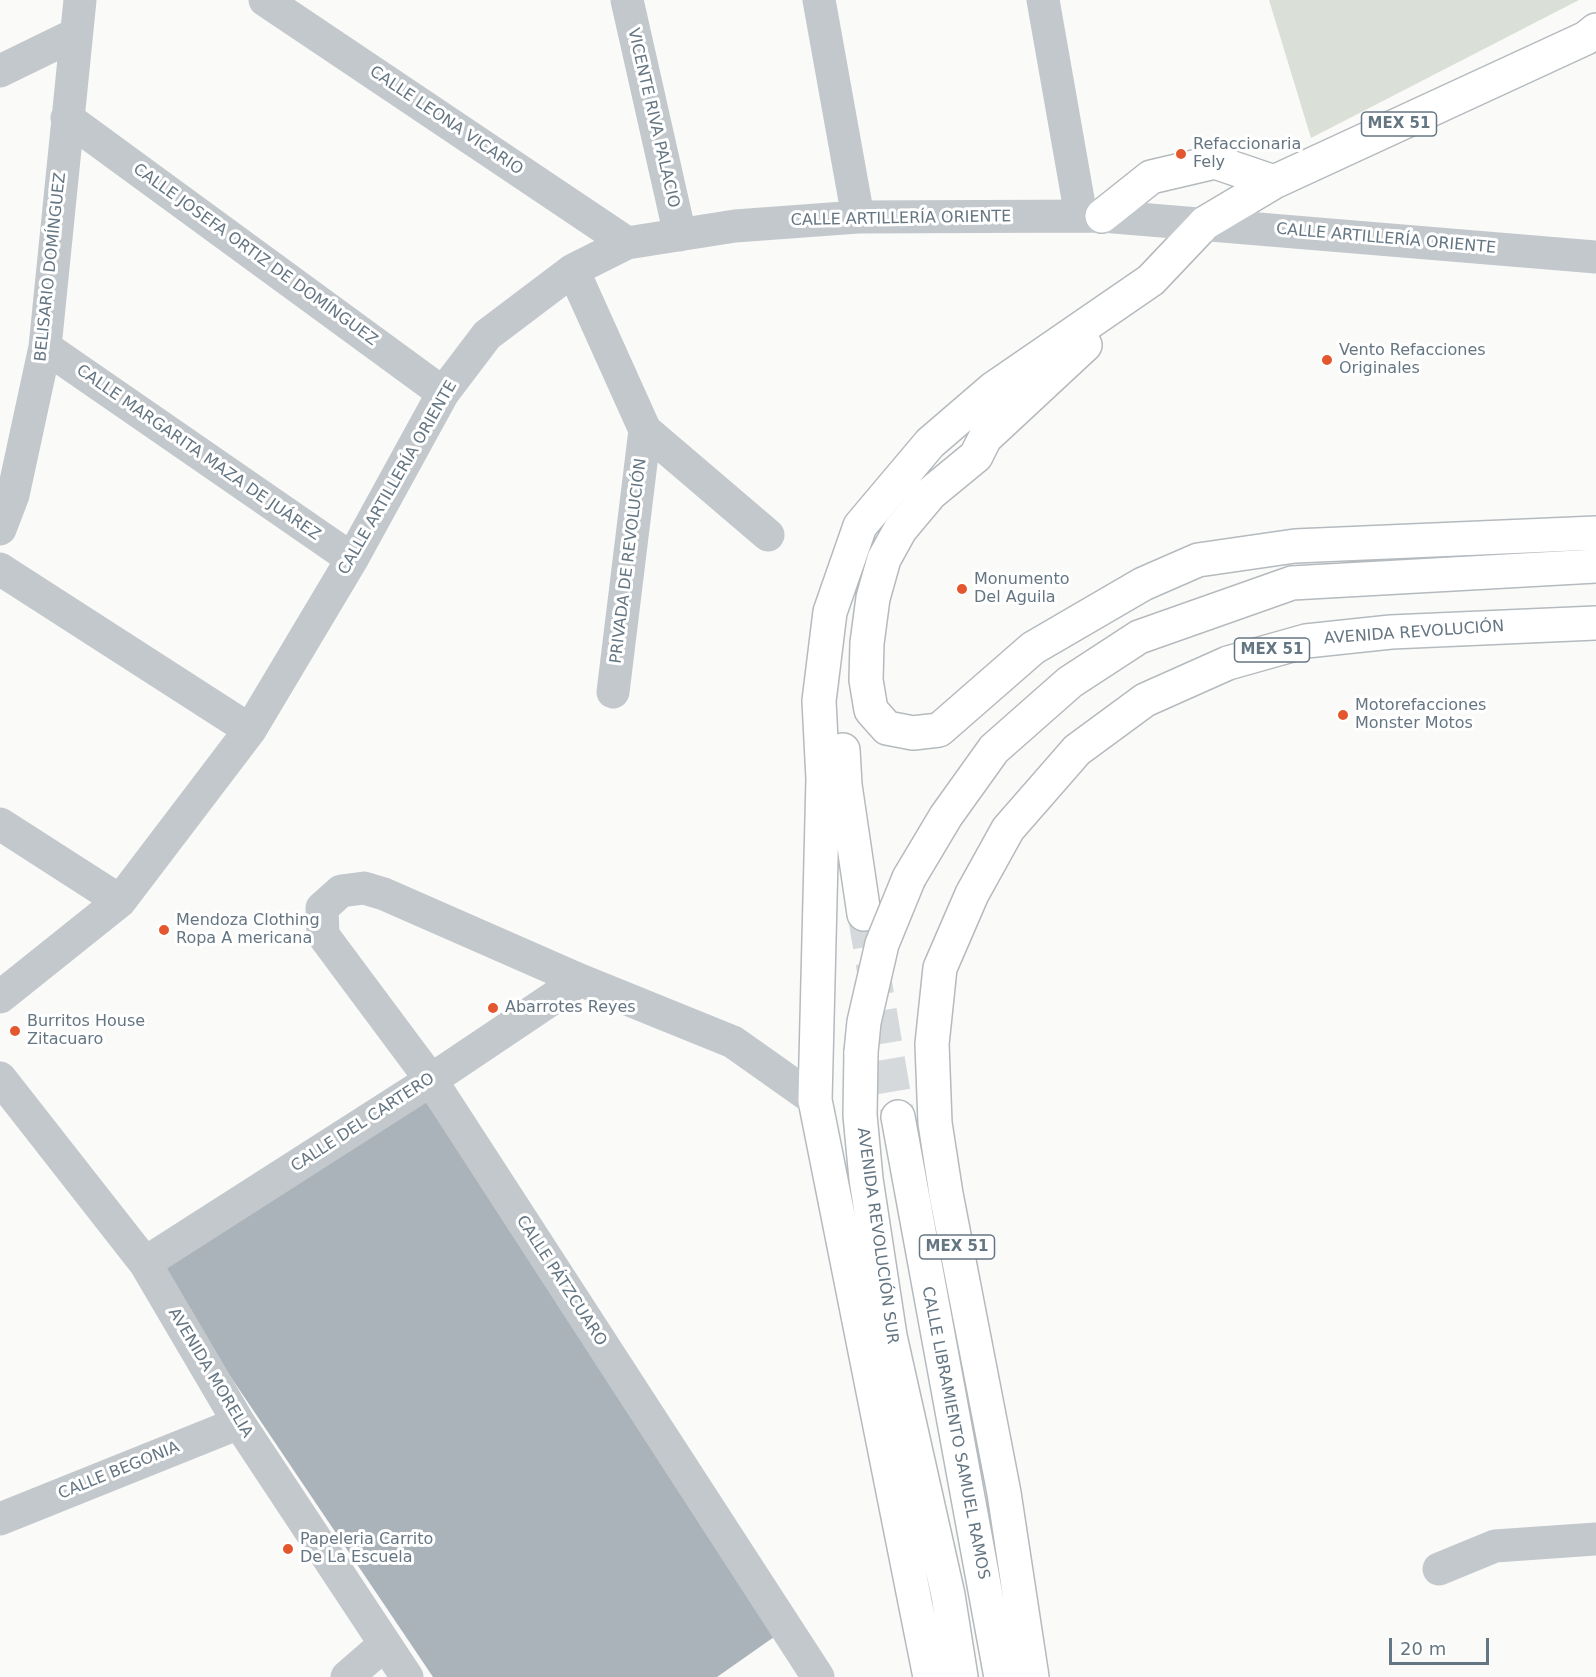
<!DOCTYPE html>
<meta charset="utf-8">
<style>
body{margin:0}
#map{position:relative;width:1596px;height:1677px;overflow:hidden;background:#fafaf8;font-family:"DejaVu Sans",sans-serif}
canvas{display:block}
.scale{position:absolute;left:1389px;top:1638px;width:100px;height:27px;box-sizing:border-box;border:3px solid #657683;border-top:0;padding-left:8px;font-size:18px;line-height:21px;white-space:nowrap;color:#657683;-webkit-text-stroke:4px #fff;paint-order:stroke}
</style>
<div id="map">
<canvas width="1596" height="1677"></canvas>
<div class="scale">20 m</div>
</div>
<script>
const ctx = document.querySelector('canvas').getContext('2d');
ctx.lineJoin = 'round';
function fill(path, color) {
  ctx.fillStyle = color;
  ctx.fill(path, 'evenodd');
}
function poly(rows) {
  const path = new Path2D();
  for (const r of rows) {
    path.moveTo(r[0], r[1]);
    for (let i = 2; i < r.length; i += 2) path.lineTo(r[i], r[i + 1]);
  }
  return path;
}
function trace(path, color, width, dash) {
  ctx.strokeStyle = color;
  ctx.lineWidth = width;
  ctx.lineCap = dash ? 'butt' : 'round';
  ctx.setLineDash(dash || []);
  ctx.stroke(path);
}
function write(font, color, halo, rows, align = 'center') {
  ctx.font = font + ' "DejaVu Sans",sans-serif';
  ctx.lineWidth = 6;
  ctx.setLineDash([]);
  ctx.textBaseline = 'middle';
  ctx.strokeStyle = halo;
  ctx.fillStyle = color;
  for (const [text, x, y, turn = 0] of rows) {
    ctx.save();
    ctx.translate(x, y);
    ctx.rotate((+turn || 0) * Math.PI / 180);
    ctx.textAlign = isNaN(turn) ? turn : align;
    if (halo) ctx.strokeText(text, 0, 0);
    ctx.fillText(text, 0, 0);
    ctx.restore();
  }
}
fill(poly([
 [1269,0,1579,0,1311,138]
]), '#dadfd7');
fill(poly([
 [428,1087,774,1637,717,1677,433,1677,156,1266]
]), '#aab3b9');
trace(poly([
 [864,914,898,1117]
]), '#d5d9db', 33, [33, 16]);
const major = poly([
 [1102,216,1151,177,1215,162,1274,182],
 [1085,345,985,438,976,456,931,493,900,530,884,559,873,598,867,643,866,680,871,710,887,728,913,733,939,730,1033,648,1143,584,1198,560,1295,546,1596,533],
 [843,750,845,785,864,914],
 [909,878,946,816,994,749,1070,682,1139,637,1292,583,1596,566],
 [861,1052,860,1115,866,1179,890,1336,948,1595,961,1677],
 [898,1117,1001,1677],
 [930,1677,815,1100,823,779,819,701,830,612,860,526,930,443,994,388,1151,280,1205,223,1274,182,1586,38,1596,30],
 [1032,1677,1004,1493,946,1194,935,1123,932,1044,940,968,972,894,1008,829,1077,750,1145,700,1228,663,1306,641,1391,632,1596,623]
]);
trace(major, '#b5babe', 36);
trace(poly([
 [265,0,627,243],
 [627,0,680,235],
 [819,0,858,217],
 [1043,0,1081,216],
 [0,71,76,34],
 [67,118,443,393],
 [573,270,645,430,613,692],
 [45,347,352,559],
 [645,430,768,535],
 [0,529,13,495,45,347,80,0],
 [0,569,250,730],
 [0,824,120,901],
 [0,997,120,901,250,730,352,559,443,393,487,335,573,270,627,243,735,226,858,217,1102,216,1596,257],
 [0,1078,145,1263,239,1423,407,1677],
 [815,1100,733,1042,580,980,384,894,364,888,341,891,322,908,323,935,431,1080,818,1677],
 [145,1263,431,1080,580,980],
 [0,1519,239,1423],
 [1439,1569,1495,1546,1596,1539],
 [347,1677,385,1644]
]), '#c3c8cc', 33);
trace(major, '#fff', 33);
const majorBridge = poly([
 [861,1052,864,1022,882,944,909,878]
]);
trace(majorBridge, '#b5babe', 36, []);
trace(majorBridge, '#fff', 33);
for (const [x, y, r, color] of [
 [1181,154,6,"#e4572e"],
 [1327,360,6,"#e4572e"],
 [962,589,6,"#e4572e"],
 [1343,715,6,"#e4572e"],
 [164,930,6,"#e4572e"],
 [493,1008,6,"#e4572e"],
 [15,1031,6,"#e4572e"],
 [288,1549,6,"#e4572e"]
]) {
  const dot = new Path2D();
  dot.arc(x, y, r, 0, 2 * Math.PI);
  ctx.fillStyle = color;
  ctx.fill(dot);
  trace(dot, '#fff', 2);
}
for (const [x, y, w] of [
 [1399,124,75],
 [1272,650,75],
 [957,1247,75]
]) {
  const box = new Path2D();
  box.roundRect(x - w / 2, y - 12, w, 24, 4.5);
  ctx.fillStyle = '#fff';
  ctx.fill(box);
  trace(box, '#657683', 1.5);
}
write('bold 15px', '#657683', null, [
 ["MEX 51",1399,124],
 ["MEX 51",1272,650],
 ["MEX 51",957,1247]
]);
write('16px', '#657683', '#fff', [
 ["VICENTE RIVA PALACIO",653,118,77],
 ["CALLE LEONA VICARIO",446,121,34],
 ["CALLE ARTILLERÍA ORIENTE",901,219,-1],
 ["CALLE ARTILLERÍA ORIENTE",1386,239,5],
 ["CALLE JOSEFA ORTIZ DE DOMÍNGUEZ",255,255,36],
 ["BELISARIO DOMÍNGUEZ",51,267,-84],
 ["CALLE MARGARITA MAZA DE JUÁREZ",198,453,35],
 ["CALLE ARTILLERÍA ORIENTE",398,478,-60],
 ["PRIVADA DE REVOLUCIÓN",629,561,-83],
 ["AVENIDA REVOLUCIÓN",1414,633,-4],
 ["CALLE DEL CARTERO",363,1123,-33],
 ["AVENIDA REVOLUCIÓN SUR",877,1236,82],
 ["CALLE PÁTZCUARO",561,1281,57],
 ["AVENIDA MORELIA",210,1373,59],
 ["CALLE LIBRAMIENTO SAMUEL RAMOS",955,1433,79],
 ["CALLE BEGONIA",119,1471,-22]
]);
write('16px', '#657683', '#fff', [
 ["Refaccionaria",1193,145],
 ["Fely",1193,163],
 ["Vento Refacciones",1339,351],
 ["Originales",1339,369],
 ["Monumento",974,580],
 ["Del Aguila",974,598],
 ["Motorefacciones",1355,706],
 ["Monster Motos",1355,724],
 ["Mendoza Clothing",176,921],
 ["Ropa A mericana",176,939],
 ["Abarrotes Reyes",505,1008],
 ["Burritos House",27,1022],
 ["Zitacuaro",27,1040],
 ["Papeleria Carrito",300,1540],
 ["De La Escuela",300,1558]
], 'left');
</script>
